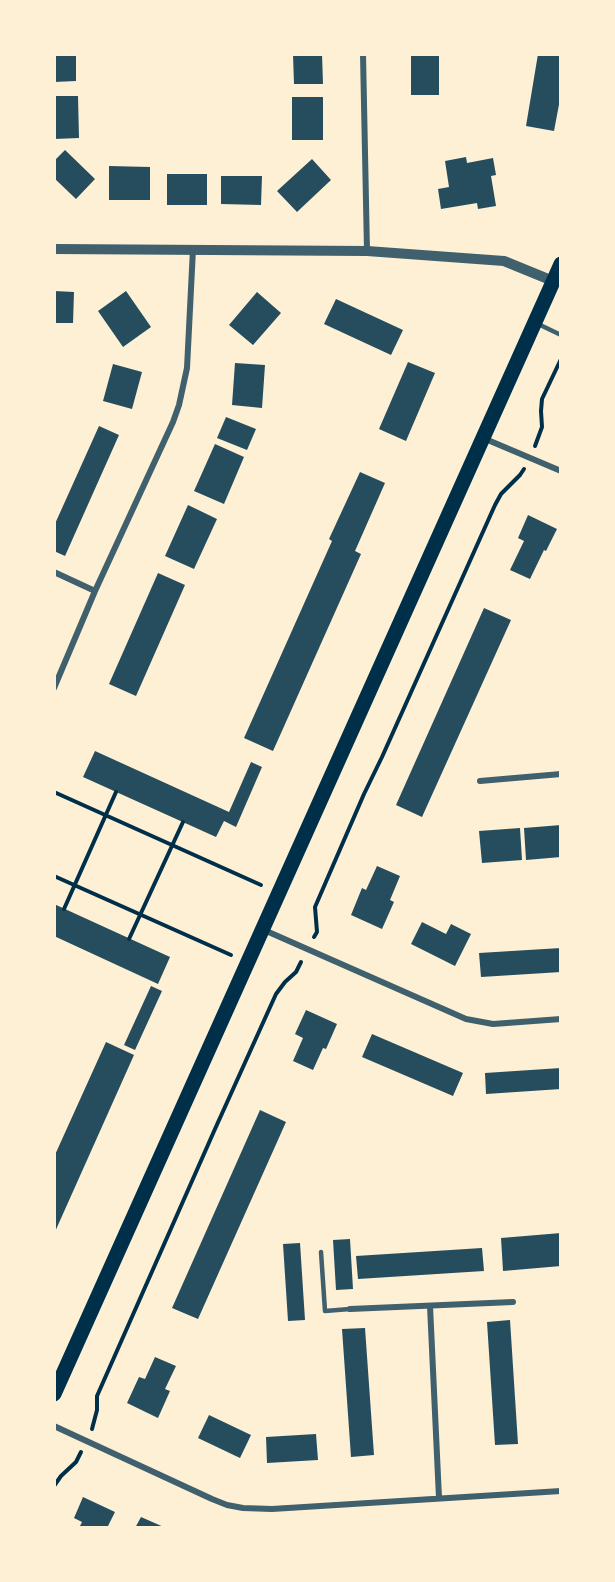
<!DOCTYPE html>
<style>
body{margin:0}
#map{position:relative;width:615px;height:1582px;overflow:hidden;background:#fdf0d5;font-family:"Fira Sans Condensed",sans-serif}
canvas{display:block}
.frame{position:absolute;inset:0;border:56px solid #fdf0d5;pointer-events:none}
</style>
<div id="map">
<canvas width="615" height="1582"></canvas>
<div class="frame"></div>
</div>
<script>
const ctx = document.querySelector('canvas').getContext('2d');
ctx.lineJoin = 'round';
function fill(path, color) {
  ctx.fillStyle = color;
  ctx.fill(path, 'evenodd');
}
function poly(rows) {
  const path = new Path2D();
  for (const r of rows) {
    path.moveTo(r[0], r[1]);
    for (let i = 2; i < r.length; i += 2) path.lineTo(r[i], r[i + 1]);
  }
  return path;
}
function trace(path, color, width, dash) {
  ctx.strokeStyle = color;
  ctx.lineWidth = width;
  ctx.lineCap = dash ? 'butt' : 'round';
  ctx.setLineDash(dash || []);
  ctx.stroke(path);
}
fill(poly([
 [54,54,76,54,76,81,54,82],
 [293,54,322,54,323,84,294,84],
 [411,54,439,54,439,95,411,95],
 [538,54,561,54,561,94,554,131,526,126],
 [54,96,78,96,79,138,54,139],
 [292,97,323,97,323,140,292,140],
 [65,150,95,179,76,199,54,178,54,161],
 [466,157,467,163,493,158,496,175,491,176,496,206,478,209,477,203,441,209,438,189,449,187,445,161],
 [312,159,331,180,297,212,277,191],
 [109,166,150,167,150,200,109,200],
 [167,174,207,174,207,205,167,205],
 [221,176,262,176,261,205,221,204],
 [54,291,74,292,73,323,54,323],
 [126,291,151,327,123,347,98,311],
 [257,292,281,313,253,345,229,325],
 [336,299,403,330,391,355,324,324],
 [408,362,435,373,406,441,379,429],
 [235,363,265,365,262,408,232,405],
 [113,364,142,372,132,409,103,401],
 [226,417,256,429,247,450,217,438],
 [99,426,119,435,65,556,54,551,54,526],
 [215,444,244,457,224,504,194,491],
 [360,472,385,483,355,551,361,554,273,751,244,738,332,541,329,539],
 [188,505,217,519,194,569,165,556],
 [528,515,557,529,546,551,544,550,530,579,510,570,524,541,518,538],
 [158,573,185,585,136,696,109,684],
 [484,608,511,620,422,817,396,805],
 [95,751,229,812,251,762,262,767,236,827,224,821,216,837,83,777],
 [561,825,561,857,526,860,524,828],
 [520,828,522,860,482,863,479,831],
 [377,866,400,876,390,900,394,902,382,929,351,915,362,888,366,890],
 [54,904,170,957,158,984,54,936],
 [422,922,446,934,451,924,471,934,455,966,411,944],
 [561,948,561,972,481,977,479,953],
 [151,986,162,991,135,1050,124,1045],
 [306,1010,337,1024,326,1049,323,1048,313,1070,293,1061,303,1038,295,1034],
 [372,1034,463,1073,453,1096,362,1057],
 [106,1042,134,1055,54,1234,54,1157],
 [561,1068,561,1089,486,1094,485,1073],
 [260,1110,286,1122,198,1319,172,1308],
 [561,1233,561,1266,503,1271,501,1238],
 [350,1239,353,1289,336,1290,333,1240],
 [300,1243,305,1320,288,1321,283,1244],
 [482,1248,484,1271,358,1279,356,1256],
 [510,1320,518,1444,495,1445,487,1322],
 [365,1328,374,1455,351,1457,342,1329],
 [155,1357,176,1366,165,1389,170,1391,158,1418,127,1403,139,1377,145,1379],
 [209,1415,251,1435,240,1458,198,1438],
 [316,1434,318,1460,267,1463,266,1437],
 [83,1497,115,1512,107,1528,79,1528,82,1522,74,1518],
 [141,1517,166,1528,135,1528]
]), '#264d5e');
trace(poly([
 [535,446,542,427,541,411,542,399,561,359],
 [54,792,261,885],
 [54,876,231,955],
 [64,909,116,792],
 [314,937,317,932,315,907,364,794,382,757,495,505,501,494,520,475,524,469],
 [129,939,183,822],
 [92,1429,97,1410,97,1396,215,1129,276,994,285,982,296,972,301,962],
 [54,1486,61,1476,76,1462,81,1452]
]), '#003049', 4);
trace(poly([
 [536,323,561,335],
 [321,1252,325,1311,350,1309]
]), '#3f606c', 4.5);
trace(poly([
 [363,54,367,251],
 [483,438,561,471],
 [54,572,95,591],
 [54,688,95,591,173,422,179,405,187,368,193,249],
 [480,781,561,774],
 [264,930,466,1019,493,1024,561,1019],
 [430,1306,439,1498],
 [350,1309,513,1302],
 [54,1426,212,1499,227,1505,243,1508,272,1509,561,1491]
]), '#3f606c', 6);
trace(poly([
 [54,249,367,251,504,261,553,281]
]), '#3f606c', 10);
trace(poly([
 [54,1394,561,264]
]), '#003049', 15);
</script>
